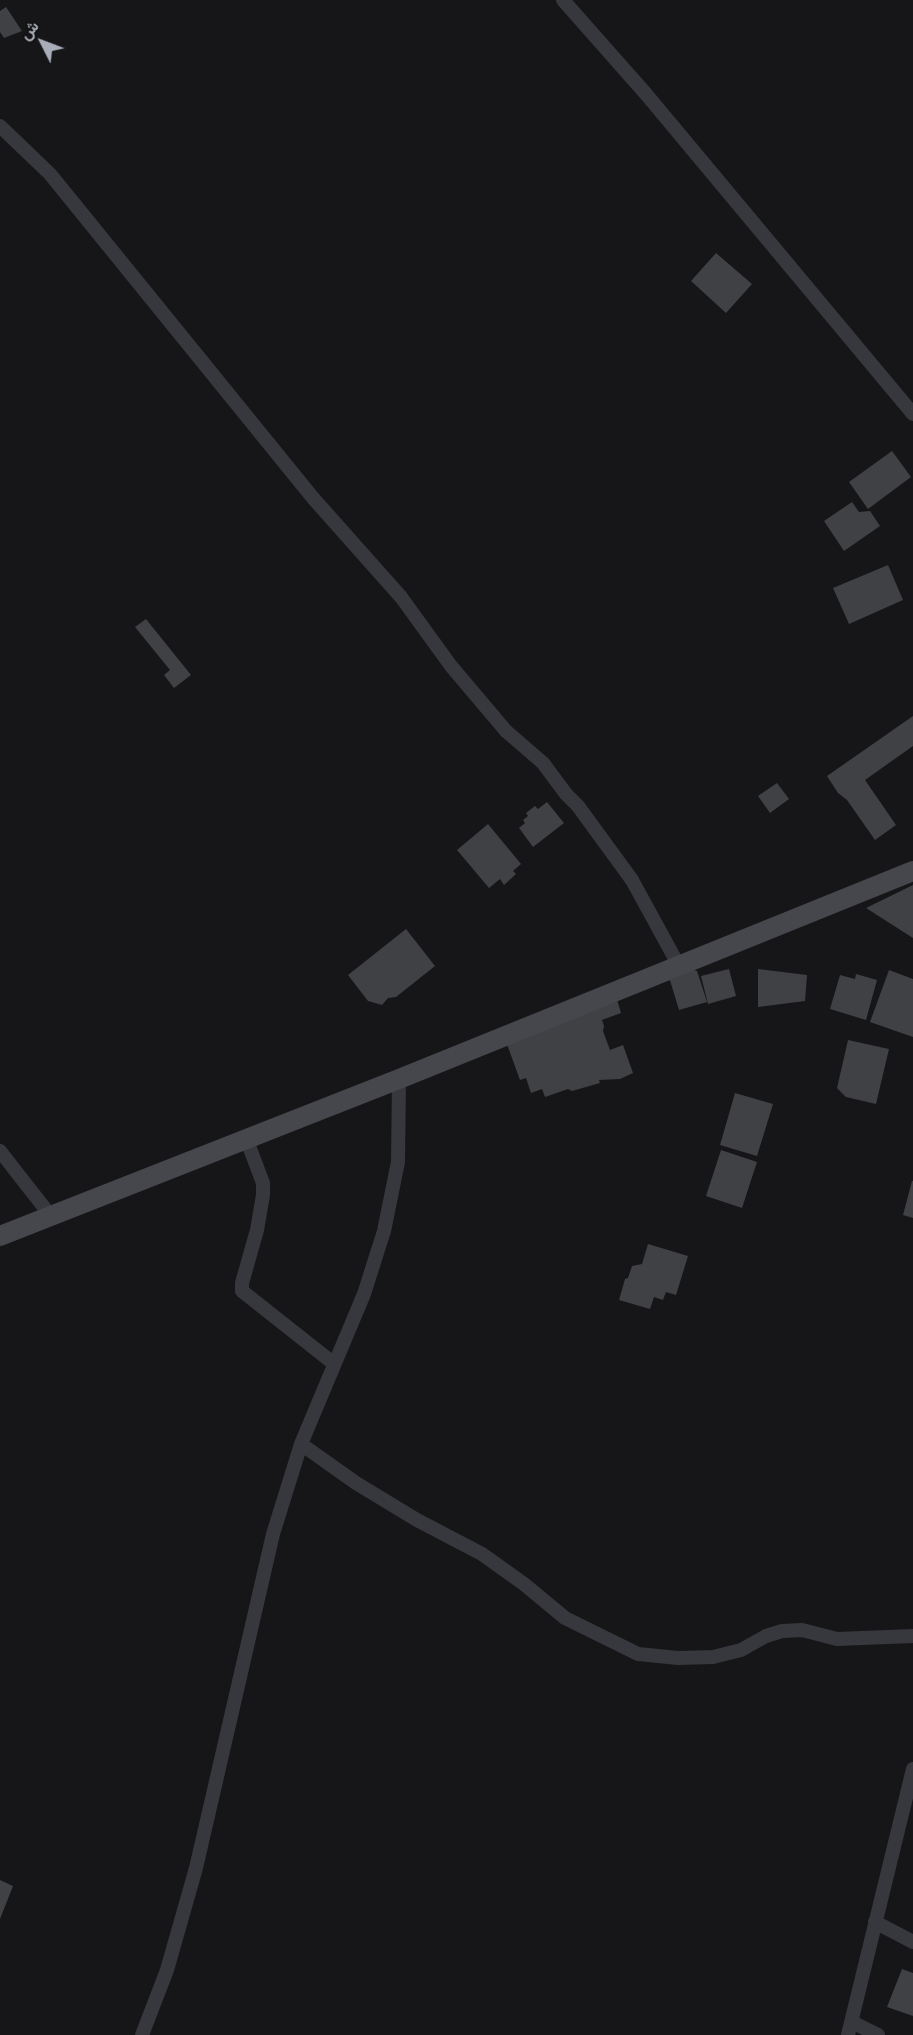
<!DOCTYPE html>
<meta charset="utf-8">
<style>
body{margin:0}
#map{position:relative;width:913px;height:2035px;overflow:hidden;background:#161618;font-family:Barlow,Vazirmatn,sans-serif}
canvas{display:block}
.north{position:absolute;left:12px;top:12px;width:60px;height:60px;-webkit-text-stroke:4px #111113;paint-order:stroke;rotate:312deg;font-size:16px;font-weight:700;line-height:24px;text-align:center;color:#a8adb8}
.north::after{content:'';display:block;margin:auto;width:21px;height:27px;background:#a8adb8;clip-path:polygon(50% 0,100% 100%,50% 72%,0 100%)}
</style>
<div id="map">
<canvas width="913" height="2035"></canvas>
<div class="north">ش</div>
</div>
<script>
const ctx = document.querySelector('canvas').getContext('2d');
ctx.lineJoin = 'round';
function fill(path, color) {
  ctx.fillStyle = color;
  ctx.fill(path, 'evenodd');
}
function poly(rows) {
  const path = new Path2D();
  for (const r of rows) {
    path.moveTo(r[0], r[1]);
    for (let i = 2; i < r.length; i += 2) path.lineTo(r[i], r[i + 1]);
  }
  return path;
}
function trace(path, color, width, dash) {
  ctx.strokeStyle = color;
  ctx.lineWidth = width;
  ctx.lineCap = dash ? 'butt' : 'round';
  ctx.setLineDash(dash || []);
  ctx.stroke(path);
}
fill(poly([
 [6,7,22,31,4,38,0,32,0,11],
 [716,253,752,284,726,313,691,281],
 [892,451,911,477,868,509,849,482],
 [852,502,859,512,870,511,880,526,844,551,824,521],
 [888,565,903,600,849,624,833,588],
 [146,619,191,675,174,688,164,675,170,670,135,627],
 [913,716,913,746,865,780,896,825,875,840,847,800,838,793,827,776],
 [777,783,789,799,770,813,758,796],
 [547,802,564,823,533,847,519,828,525,823,523,820,528,816,526,813,535,806,538,809],
 [488,824,521,864,513,871,516,874,504,885,500,879,489,888,457,850],
 [913,885,913,938,866,908],
 [406,929,435,966,396,997,388,998,382,1005,368,1001,348,975],
 [729,969,736,996,708,1004,701,976],
 [758,969,807,975,805,1001,758,1007],
 [694,970,697,971,707,1002,679,1010,669,977],
 [889,970,913,979,913,1037,870,1022],
 [856,974,877,980,866,1020,830,1009,840,975,855,979],
 [616,996,621,1013,602,1020,604,1026,603,1031,610,1050,623,1045,633,1073,620,1079,599,1080,600,1083,572,1091,568,1089,545,1097,542,1089,531,1093,526,1078,520,1080,504,1036],
 [848,1040,889,1049,876,1104,846,1097,837,1088],
 [735,1093,773,1104,757,1156,720,1145],
 [721,1150,757,1162,742,1208,706,1196],
 [912,1181,913,1181,913,1218,903,1215],
 [648,1244,688,1256,676,1295,666,1292,663,1300,654,1297,650,1309,619,1300,625,1279,628,1278,632,1266,642,1264],
 [0,1880,13,1886,0,1919],
 [902,1969,913,1973,913,2016,887,2007]
]), '#404145');
trace(poly([
 [563,0,646,94,913,414],
 [0,126,50,174,313,498,401,597,451,666,506,731,543,763,566,794,578,806,632,880,679,966],
 [246,1138,263,1183,263,1195,257,1230,242,1283,242,1291,333,1363],
 [0,1151,50,1215],
 [301,1444,356,1483,417,1520,482,1554,524,1584,565,1618,638,1654,678,1658,713,1657,741,1650,766,1636,782,1631,802,1630,837,1639,913,1636],
 [875,1922,913,1942],
 [852,2022,878,2035],
 [142,2035,167,1970,196,1868,273,1534,301,1444,364,1294,384,1231,398,1162,399,1079],
 [848,2035,913,1769]
]), '#37383d', 14);
trace(poly([
 [0,1236,399,1079,913,871]
]), '#45474d', 20);
</script>
